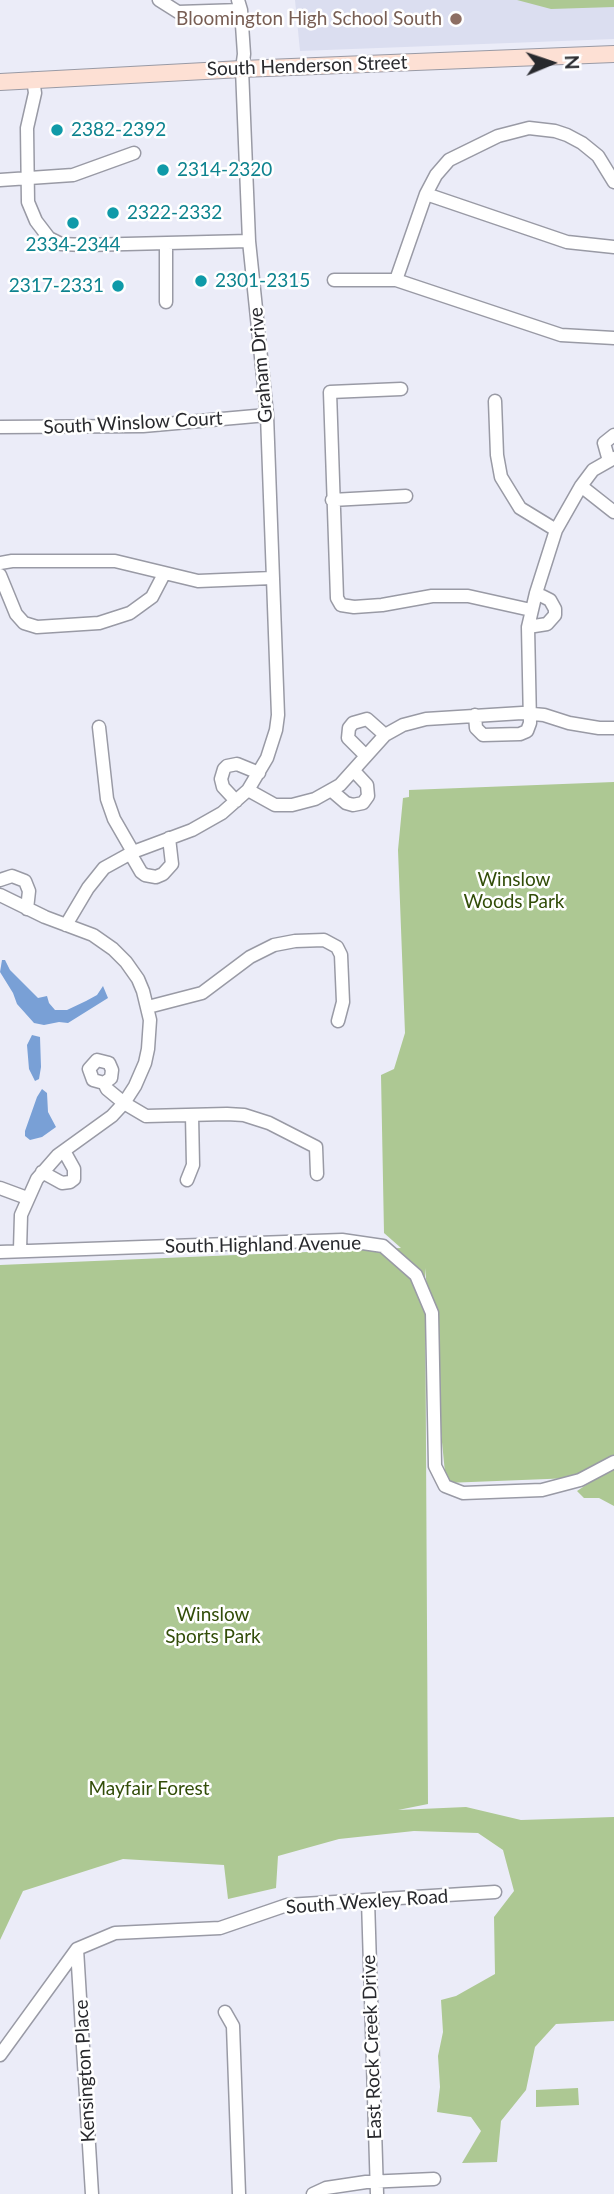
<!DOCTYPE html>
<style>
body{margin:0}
#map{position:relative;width:614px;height:2194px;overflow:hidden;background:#ebecf8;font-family:Lato,sans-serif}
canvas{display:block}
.north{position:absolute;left:516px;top:28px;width:70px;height:70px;-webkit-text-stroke:5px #fff;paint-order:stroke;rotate:88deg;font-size:19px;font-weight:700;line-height:28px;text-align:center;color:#28292d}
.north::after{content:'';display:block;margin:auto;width:24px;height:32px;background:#28292d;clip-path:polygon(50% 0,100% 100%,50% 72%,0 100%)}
</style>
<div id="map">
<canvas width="614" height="2194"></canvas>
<div class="north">N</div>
</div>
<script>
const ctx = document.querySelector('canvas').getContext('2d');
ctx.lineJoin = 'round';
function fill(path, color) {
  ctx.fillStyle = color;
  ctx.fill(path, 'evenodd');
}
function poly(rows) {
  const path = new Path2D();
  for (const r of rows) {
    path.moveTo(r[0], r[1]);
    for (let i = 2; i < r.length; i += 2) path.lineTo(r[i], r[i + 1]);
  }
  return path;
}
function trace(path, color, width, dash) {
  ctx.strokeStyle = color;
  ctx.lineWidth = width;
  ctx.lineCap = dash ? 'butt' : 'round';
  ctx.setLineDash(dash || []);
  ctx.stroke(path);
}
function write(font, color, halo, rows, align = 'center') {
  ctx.font = font + ' Lato,sans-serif';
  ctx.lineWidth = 5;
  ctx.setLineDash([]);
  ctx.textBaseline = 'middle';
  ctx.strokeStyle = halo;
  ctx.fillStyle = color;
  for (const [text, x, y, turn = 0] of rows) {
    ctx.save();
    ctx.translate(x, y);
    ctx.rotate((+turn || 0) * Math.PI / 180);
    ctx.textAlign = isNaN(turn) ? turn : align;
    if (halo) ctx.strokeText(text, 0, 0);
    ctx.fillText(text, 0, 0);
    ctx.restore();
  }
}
fill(poly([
 [295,0,614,0,614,39,300,51]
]), '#dbdef0');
fill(poly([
 [517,0,614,0,614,7,551,9],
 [614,782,614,1506,599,1498,584,1498,577,1491,598,1477,446,1483,425,1268,428,1804,398,1810,466,1807,521,1820,614,1817,614,2021,556,2024,535,2047,526,2090,501,2121,497,2162,462,2163,481,2131,471,2117,437,2112,440,2087,438,2056,443,2032,441,2000,456,1996,495,1974,494,1917,514,1891,503,1850,478,1833,414,1831,339,1839,278,1856,276,1888,228,1899,224,1865,123,1859,23,1891,0,1940,0,1265,401,1248,384,1233,381,1075,394,1069,405,1033,398,850,403,798,409,797,409,790],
 [578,2088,579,2105,536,2107,536,2090]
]), '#adc893');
fill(poly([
 [2,960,5,960,10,970,38,998,47,996,49,1003,55,1010,67,1010,86,1001,97,995,103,986,108,998,68,1023,59,1022,44,1025,34,1023,17,1004,13,993,0,972],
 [32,1035,40,1037,41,1067,39,1079,35,1081,29,1069,27,1045],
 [42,1089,47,1093,48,1112,56,1127,42,1137,30,1140,25,1136,25,1131,37,1097]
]), '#79a0d6');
const street = poly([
 [159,0,178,12,241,10],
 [33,79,35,93,27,128,28,202,36,221,49,238,61,244,85,245,249,241],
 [0,180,73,175,134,153],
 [426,194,567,242,614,247],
 [166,244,166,302],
 [334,280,396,280,561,335,614,338],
 [396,280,426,194,436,175,449,160,498,136,529,128,555,131,567,135,582,143,598,156,614,182],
 [401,389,330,392,337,598,341,605,354,607,382,605,432,596,468,596,531,610],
 [495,401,497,455,501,477,520,508,556,530],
 [0,427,143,426,267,415],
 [609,461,604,443,614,435],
 [581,486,614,512],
 [332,500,406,496],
 [0,563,12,561,115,561,198,581,272,578],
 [0,575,16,614,24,623,37,627,99,623,130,613,152,597,164,574],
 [528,627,547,624,555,615,555,609,550,600,536,593],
 [475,715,476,728,483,735,520,734,527,731,530,723,528,627,536,593,556,530,581,486,593,470,614,458],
 [99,727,107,799,114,819,133,852],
 [365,755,348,738,349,728,353,723,367,719,385,735],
 [248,790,275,805,292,805,315,799,340,785,385,735,403,725,426,719,522,713,544,715,569,723,599,728,614,728],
 [332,791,346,803,353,805,363,803,368,796,367,785,354,771],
 [236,801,223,787,221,779,224,769,227,766,237,764,259,773],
 [130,853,141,872,145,875,156,877,163,874,172,864,169,838],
 [0,880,12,876,25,881,29,891,27,909],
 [0,895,45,917,93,935,113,949,126,962,138,979,143,991,150,1020,148,1049,145,1063,135,1086,124,1103,112,1116,58,1155,37,1179,21,1215,20,1250],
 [66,925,88,888,104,868,133,852,192,830,222,813,248,790,267,758,276,730,278,715,267,415,249,241,242,69,244,54,241,10,238,0],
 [148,1007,202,993,250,957,274,945,295,941,324,940,337,947,341,955,343,1002,338,1021],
 [104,1083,111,1078,112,1070,109,1063,97,1060,89,1069,93,1080,104,1083,107,1089,124,1103,146,1116,227,1114,244,1115,269,1123,316,1147,317,1174],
 [42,1172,62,1183,70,1182,74,1179,74,1169,64,1151],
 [187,1180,193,1165,192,1115],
 [0,1188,27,1198],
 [0,1252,342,1240,383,1246,416,1275,432,1313,435,1466,445,1486,463,1493,542,1490,580,1480,614,1462],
 [368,1900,377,2194],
 [77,1949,92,2194],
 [225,2012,233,2026,239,2194],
 [0,2055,77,1949,115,1933,220,1928,287,1905,495,1892],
 [313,2194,326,2188,366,2182,434,2179]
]);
const secondary = poly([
 [0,82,242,69,614,54]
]);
trace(street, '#999aa5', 15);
trace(secondary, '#999aa5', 18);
trace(street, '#fff', 12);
trace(secondary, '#fde0d4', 16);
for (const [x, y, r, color] of [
 [456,19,7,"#8d6e63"],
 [57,130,7,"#0f9aa8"],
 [163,170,7,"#0f9aa8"],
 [113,213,7,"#0f9aa8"],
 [73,223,7,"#0f9aa8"],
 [201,281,7,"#0f9aa8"],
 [118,286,7,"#0f9aa8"]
]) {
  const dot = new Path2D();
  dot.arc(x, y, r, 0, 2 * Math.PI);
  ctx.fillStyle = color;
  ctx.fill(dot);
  trace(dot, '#fff', 2.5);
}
write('19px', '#785e54', '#fff', [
 ["Bloomington High School South",442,19]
], 'right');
write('19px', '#28292d', '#fff', [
 ["South Henderson Street",307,66,-2],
 ["Graham Drive",261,365,-95],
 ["South Winslow Court",133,423,-3],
 ["South Highland Avenue",263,1245,-1],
 ["South Wexley Road",367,1902,-4],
 ["East Rock Creek Drive",372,2047,-92],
 ["Kensington Place",85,2071,-93]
]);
write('19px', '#0d838f', '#fff', [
 ["2382-2392",71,130],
 ["2314-2320",177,170],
 ["2322-2332",127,213],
 ["2334-2344",73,245,"center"],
 ["2301-2315",215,281],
 ["2317-2331",104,286,"right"]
], 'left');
write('19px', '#324d09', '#fff', [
 ["Winslow",514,880],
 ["Woods Park",514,902],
 ["Winslow",213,1615],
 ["Sports Park",213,1637],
 ["Mayfair Forest",149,1789]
]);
</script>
